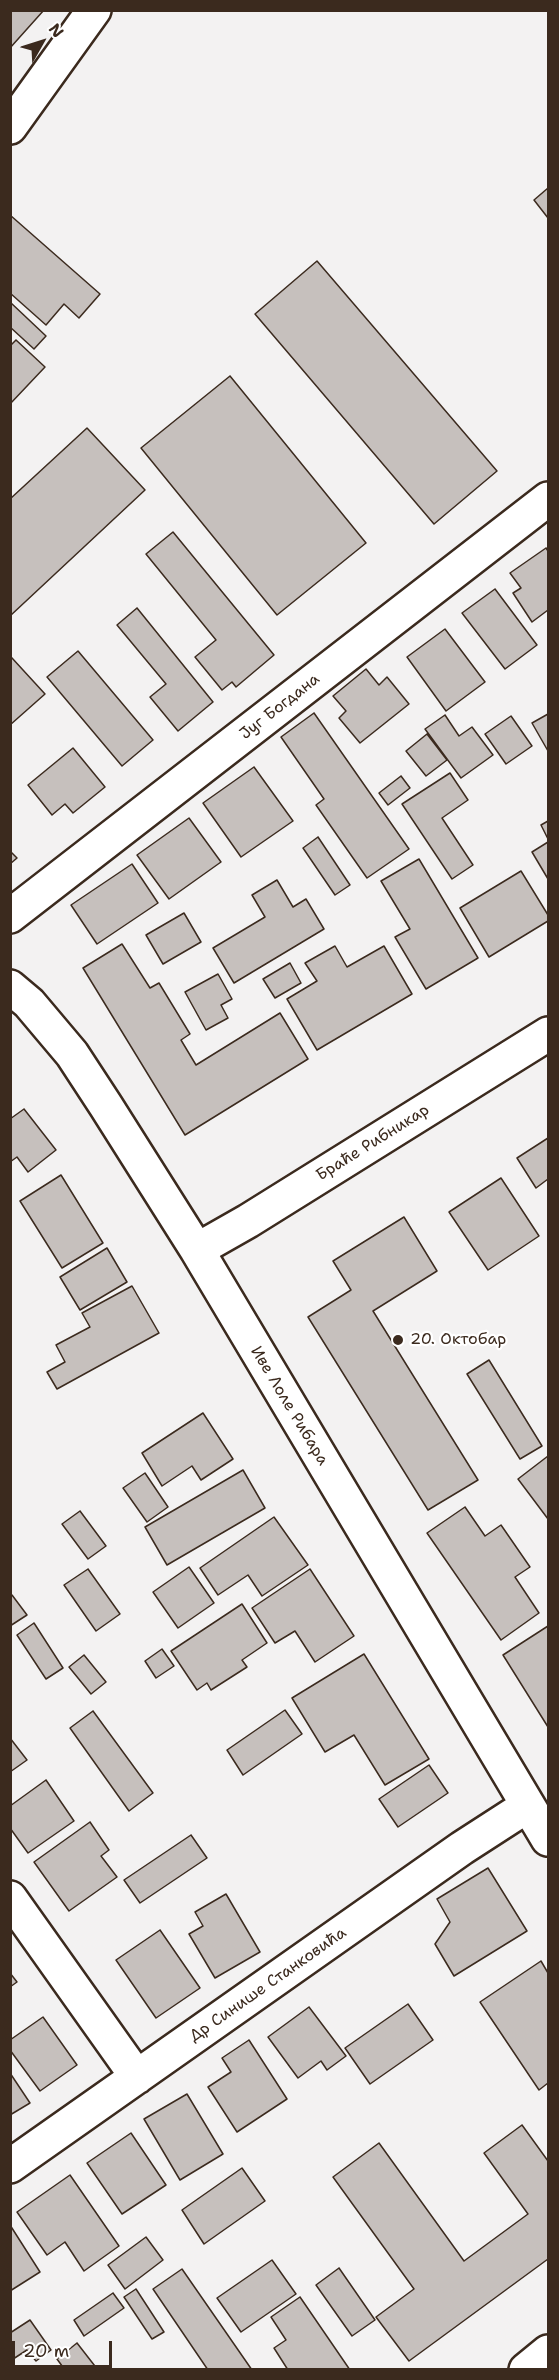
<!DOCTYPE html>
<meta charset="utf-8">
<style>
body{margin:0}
#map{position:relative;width:559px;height:2380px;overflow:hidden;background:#f3f2f2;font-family:"Shantell Sans",sans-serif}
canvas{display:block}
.frame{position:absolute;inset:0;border:12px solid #3b2a1e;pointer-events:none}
.north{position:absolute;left:12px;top:12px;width:60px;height:60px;-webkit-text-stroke:4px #fff;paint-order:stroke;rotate:51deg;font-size:16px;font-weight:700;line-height:24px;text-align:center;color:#3b2a1e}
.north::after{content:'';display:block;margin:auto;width:21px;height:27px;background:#3b2a1e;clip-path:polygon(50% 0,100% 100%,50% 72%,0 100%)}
.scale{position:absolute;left:12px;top:2341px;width:100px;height:27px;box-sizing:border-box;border:3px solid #3b2a1e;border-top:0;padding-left:8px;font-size:18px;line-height:21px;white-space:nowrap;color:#3b2a1e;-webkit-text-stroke:4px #fff;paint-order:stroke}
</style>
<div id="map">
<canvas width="559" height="2380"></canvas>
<div class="frame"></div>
<div class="north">N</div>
<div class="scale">20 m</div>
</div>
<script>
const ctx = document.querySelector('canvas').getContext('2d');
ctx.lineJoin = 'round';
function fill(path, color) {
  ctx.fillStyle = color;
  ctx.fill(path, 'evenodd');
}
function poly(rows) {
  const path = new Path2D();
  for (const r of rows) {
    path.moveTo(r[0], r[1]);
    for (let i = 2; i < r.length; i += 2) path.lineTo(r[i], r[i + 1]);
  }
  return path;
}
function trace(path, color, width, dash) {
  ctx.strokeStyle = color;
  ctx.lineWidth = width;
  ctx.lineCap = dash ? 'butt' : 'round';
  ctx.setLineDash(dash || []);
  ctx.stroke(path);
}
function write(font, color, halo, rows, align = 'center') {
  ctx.font = font + ' "Shantell Sans",sans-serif';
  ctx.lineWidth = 4.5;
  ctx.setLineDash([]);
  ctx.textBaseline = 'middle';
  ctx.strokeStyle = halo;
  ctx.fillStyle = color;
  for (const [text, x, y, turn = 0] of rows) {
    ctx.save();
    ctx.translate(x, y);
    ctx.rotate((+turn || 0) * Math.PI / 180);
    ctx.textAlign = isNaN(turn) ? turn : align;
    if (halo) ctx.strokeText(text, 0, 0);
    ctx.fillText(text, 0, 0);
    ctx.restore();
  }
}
const building = poly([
 [10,10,44,10,10,48,10,10],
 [548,188,548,218,534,200,548,188],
 [10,215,100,294,79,318,64,304,46,325,10,293,10,215],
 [317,261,497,471,434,524,255,314,317,261],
 [10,302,46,336,34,349,10,327,10,302],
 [16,340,45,367,10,404,10,346,16,340],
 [230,376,366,543,277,615,141,448,230,376],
 [87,428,145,490,10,616,10,499,87,428],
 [173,532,274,655,236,687,232,682,222,690,195,657,216,640,146,554,173,532],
 [546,548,548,551,548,610,532,622,513,593,521,588,510,573,546,548],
 [495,589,537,645,505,669,462,613,495,589],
 [137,608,213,702,178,731,150,697,166,684,117,625,137,608],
 [445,629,485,682,446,711,407,657,445,629],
 [78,651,153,740,122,766,47,677,78,651],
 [12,658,45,694,10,725,10,660,12,658],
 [366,669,379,685,387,677,409,704,360,743,339,718,346,711,333,696,366,669],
 [314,713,409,849,367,878,316,805,324,799,281,737,314,713],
 [548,714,548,751,532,723,548,714],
 [445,715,459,736,472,727,493,755,461,778,425,729,445,715],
 [511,716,532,746,506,764,485,734,511,716],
 [427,734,447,760,426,776,406,751,427,734],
 [73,748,105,787,73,813,65,804,52,815,28,785,73,748],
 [254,767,293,821,241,857,203,803,254,767],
 [450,773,468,800,442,818,473,865,452,879,402,804,450,773],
 [401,776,410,788,388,805,379,793,401,776],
 [189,818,221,862,169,899,137,855,189,818],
 [548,821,548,839,541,825,548,821],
 [318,837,350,885,335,895,303,848,318,837],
 [548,842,548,879,532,852,548,842],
 [10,851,17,858,10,864,10,851],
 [419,859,478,958,426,989,395,937,410,929,381,881,419,859],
 [132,864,158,903,97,944,71,905,132,864],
 [521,871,548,915,548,921,489,957,460,908,521,871],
 [277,880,293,907,306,899,324,929,234,983,213,948,265,917,252,895,277,880],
 [184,913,201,942,163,964,146,935,184,913],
 [122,944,150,988,159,983,190,1034,181,1040,196,1065,280,1013,308,1059,185,1135,83,968,122,944],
 [335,946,347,967,384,946,412,994,317,1050,287,999,317,981,305,963,335,946],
 [290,963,301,983,275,998,263,979,290,963],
 [218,974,232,999,221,1005,228,1018,206,1030,185,992,218,974],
 [24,1109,56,1150,28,1172,17,1157,10,1162,10,1119,24,1109],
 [548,1138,548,1179,536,1188,517,1158,548,1138],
 [61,1175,103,1243,62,1268,20,1201,61,1175],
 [501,1178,539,1236,488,1270,449,1212,501,1178],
 [404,1217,437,1271,373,1311,478,1480,428,1510,308,1317,351,1290,333,1261,404,1217],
 [107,1248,127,1282,80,1310,60,1277,107,1248],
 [132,1286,159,1333,57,1389,47,1372,65,1362,56,1345,90,1327,82,1313,132,1286],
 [489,1360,542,1446,520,1459,467,1374,489,1360],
 [203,1413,233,1459,201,1480,192,1466,162,1486,142,1453,203,1413],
 [548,1456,548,1519,518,1479,548,1456],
 [243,1470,265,1508,167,1565,145,1527,243,1470],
 [145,1473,168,1507,147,1522,123,1488,145,1473],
 [465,1507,485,1536,501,1525,530,1567,515,1577,539,1613,501,1640,427,1533,465,1507],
 [80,1511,106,1546,88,1559,62,1524,80,1511],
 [274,1517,308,1565,262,1596,248,1575,218,1595,200,1568,274,1517],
 [189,1567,214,1603,178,1628,153,1592,189,1567],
 [88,1569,120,1614,96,1631,64,1585,88,1569],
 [310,1569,354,1636,315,1662,295,1631,275,1643,252,1608,310,1569],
 [12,1595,27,1615,10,1626,10,1596,12,1595],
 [242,1604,267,1643,242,1660,247,1667,211,1690,207,1683,197,1690,171,1651,242,1604],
 [34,1623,63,1668,46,1679,17,1635,34,1623],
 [548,1626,548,1727,503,1655,548,1626],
 [162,1649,174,1666,156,1678,145,1661,162,1649],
 [364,1654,429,1759,385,1785,354,1735,325,1752,292,1698,364,1654],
 [84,1655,106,1682,91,1694,69,1667,84,1655],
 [285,1710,302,1734,243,1775,227,1750,285,1710],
 [93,1711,153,1793,129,1811,70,1728,93,1711],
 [10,1738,27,1760,10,1772,10,1738],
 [429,1765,448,1793,398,1827,379,1799,429,1765],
 [46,1780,74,1821,28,1853,10,1828,10,1806,46,1780],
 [90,1822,109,1850,101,1856,117,1877,69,1911,34,1862,90,1822],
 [191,1835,207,1858,140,1903,124,1880,191,1835],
 [488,1868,527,1931,454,1976,435,1944,450,1922,437,1899,488,1868],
 [226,1894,260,1952,215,1978,189,1934,203,1926,195,1912,226,1894],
 [160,1930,200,1988,156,2018,116,1960,160,1930],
 [541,1961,548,1973,548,2083,539,2090,480,2002,541,1961],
 [10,1973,17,1982,10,1987,10,1973],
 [408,2004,433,2040,370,2084,345,2048,408,2004],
 [309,2007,346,2056,327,2070,321,2061,298,2078,268,2037,309,2007],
 [43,2017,77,2065,40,2091,10,2050,10,2040,43,2017],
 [249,2040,287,2099,237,2132,208,2087,231,2072,222,2058,249,2040],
 [10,2073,30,2103,10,2115,10,2073],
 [187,2094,223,2154,180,2180,144,2119,187,2094],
 [522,2125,548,2161,548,2259,409,2361,376,2317,414,2289,333,2177,379,2143,464,2261,528,2214,484,2153,522,2125],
 [131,2133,166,2185,122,2214,87,2163,131,2133],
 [242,2168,265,2201,204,2244,182,2210,242,2168],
 [70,2175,119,2246,84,2271,65,2242,47,2255,17,2212,70,2175],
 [10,2225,40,2272,10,2291,10,2225],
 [146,2237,163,2260,125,2289,108,2265,146,2237],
 [272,2260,296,2294,241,2332,217,2298,272,2260],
 [339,2268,375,2320,352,2336,316,2285,339,2268],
 [182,2269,252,2370,208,2370,153,2289,182,2269],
 [136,2289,164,2332,152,2339,124,2297,136,2289],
 [113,2293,124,2308,84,2336,74,2320,113,2293],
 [300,2297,350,2370,288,2370,274,2348,286,2340,271,2317,300,2297],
 [30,2320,51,2350,36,2361,27,2350,10,2361,10,2333,30,2320],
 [77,2343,98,2370,65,2370,57,2359,77,2343]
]);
fill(building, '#c6c0bd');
trace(building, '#3b2a1e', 1.5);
const minor = poly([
 [10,127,94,10],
 [10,916,548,499],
 [10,987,29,1003,72,1054,106,1106,197,1250,548,1839],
 [197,1250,248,1221,548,1034],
 [10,1898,137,2077],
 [10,2166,462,1848,527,1806],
 [526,2370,548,2352]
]);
trace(minor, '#3b2a1e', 38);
trace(minor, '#fff', 33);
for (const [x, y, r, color] of [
 [398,1340,6,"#3b2a1e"]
]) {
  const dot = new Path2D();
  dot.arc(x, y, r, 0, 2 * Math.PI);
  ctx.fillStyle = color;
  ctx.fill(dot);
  trace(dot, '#fff', 2);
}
write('16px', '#3b2a1e', '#fff', [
 ["Југ Богдана",280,707,-38],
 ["Браће Рибникар",373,1143,-32],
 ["Иве Лоле Рибара",289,1406,59],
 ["Др Синише Станковића",268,1985,-35]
]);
write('16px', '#3b2a1e', '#fff', [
 ["20. Октобар",410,1340]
], 'left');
</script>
